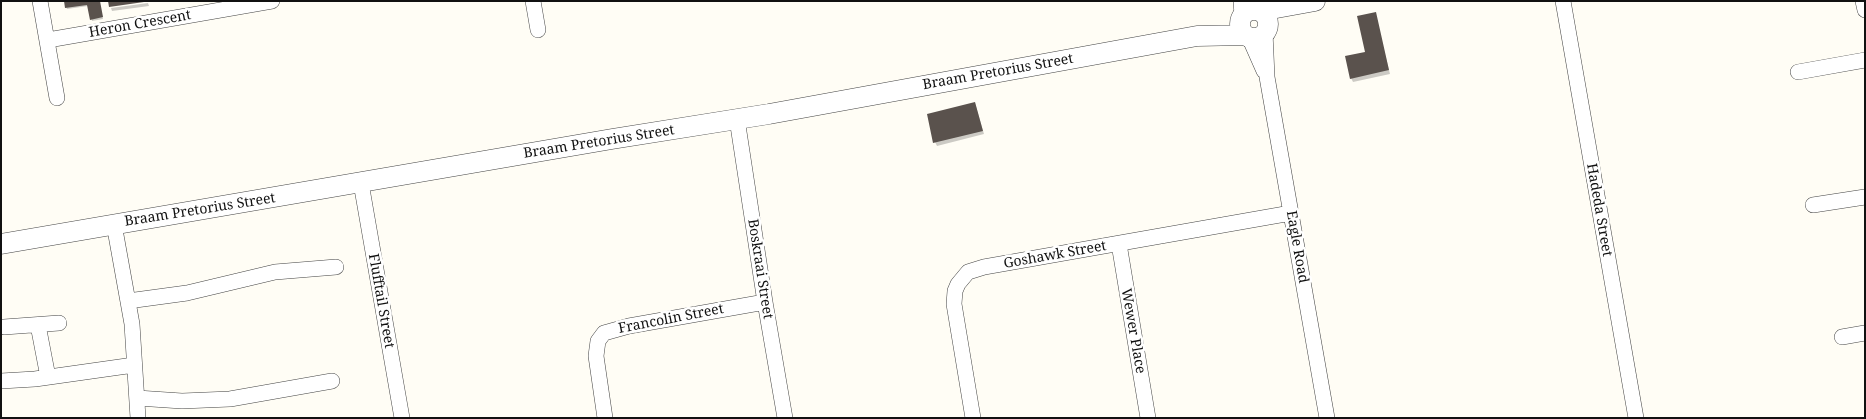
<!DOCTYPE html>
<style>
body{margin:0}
#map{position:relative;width:1866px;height:419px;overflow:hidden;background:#fffdf5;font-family:"Noto Serif",serif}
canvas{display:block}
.frame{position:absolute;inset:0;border:2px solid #111;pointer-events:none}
</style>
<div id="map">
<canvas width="1866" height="419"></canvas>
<div class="frame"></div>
</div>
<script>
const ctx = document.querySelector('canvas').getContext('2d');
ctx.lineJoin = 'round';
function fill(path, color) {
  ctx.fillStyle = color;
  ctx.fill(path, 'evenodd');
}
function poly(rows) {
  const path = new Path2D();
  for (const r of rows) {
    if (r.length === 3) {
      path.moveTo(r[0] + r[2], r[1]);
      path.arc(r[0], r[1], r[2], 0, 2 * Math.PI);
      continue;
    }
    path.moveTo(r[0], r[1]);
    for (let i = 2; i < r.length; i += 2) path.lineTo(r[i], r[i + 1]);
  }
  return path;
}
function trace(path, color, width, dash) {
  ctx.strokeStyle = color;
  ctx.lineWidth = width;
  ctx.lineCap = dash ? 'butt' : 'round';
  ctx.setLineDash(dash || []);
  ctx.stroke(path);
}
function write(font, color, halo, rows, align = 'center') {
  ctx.font = font + ' "Noto Serif",serif';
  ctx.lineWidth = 5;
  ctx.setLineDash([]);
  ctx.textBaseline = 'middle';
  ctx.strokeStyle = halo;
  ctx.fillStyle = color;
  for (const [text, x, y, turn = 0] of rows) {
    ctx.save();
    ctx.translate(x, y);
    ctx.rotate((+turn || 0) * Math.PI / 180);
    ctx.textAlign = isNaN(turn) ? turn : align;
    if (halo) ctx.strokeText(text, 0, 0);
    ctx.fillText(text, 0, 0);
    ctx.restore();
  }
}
fill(poly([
 [99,1,103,19,92,21,88,6,67,9,66,7],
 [148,3,149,6,112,11,111,8],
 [1375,14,1390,74,1353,82,1351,78,1366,53],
 [975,103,984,134,937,146,935,142]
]), '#0003');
fill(poly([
 [64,1,100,1,103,17,90,20,87,5,65,8],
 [108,1,144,1,144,2,109,7],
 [1376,12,1389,70,1350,79,1345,56,1365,52,1357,16],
 [975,102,983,131,933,143,927,114]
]), '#5a524d');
const minor = poly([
 [40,1,57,98],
 [533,1,538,30],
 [1241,1,1242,15],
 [1563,1,1636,418],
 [1863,1,1865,10],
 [1265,32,1267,77,1327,418],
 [1249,37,1264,71],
 [48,40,272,1],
 [1798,72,1865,60],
 [737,119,765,302,785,418],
 [361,183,402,418],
 [1813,205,1865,197],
 [114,224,132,324,138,418],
 [1119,244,1148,418],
 [128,301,187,293,275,272,336,267],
 [38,325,48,377],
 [4,327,59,323],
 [1842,337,1865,333],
 [1,381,35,379,134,365],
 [137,398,182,401,230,399,332,381],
 [605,418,596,356,598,341,604,333,629,326,765,302],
 [973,418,954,304,955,291,958,284,968,272,984,267,1291,213]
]);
const tertiary = poly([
 [1254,24,14],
 [1260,11,1315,1],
 [1,244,612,139,769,114,1197,36,1245,35]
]);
trace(minor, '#444', 16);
trace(tertiary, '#444', 21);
trace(minor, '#fff', 15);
trace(tertiary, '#fff', 20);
write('14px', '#111', '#fff', [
 ["Heron Crescent",140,24,-10],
 ["Braam Pretorius Street",998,72,-10],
 ["Braam Pretorius Street",599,142,-9],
 ["Braam Pretorius Street",200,210,-9],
 ["Hadeda Street",1599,210,80],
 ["Eagle Road",1297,247,80],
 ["Goshawk Street",1055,255,-10],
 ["Boskraai Street",760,269,81],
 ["Flufftail Street",381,301,80],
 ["Francolin Street",671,319,-11],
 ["Wewer Place",1133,331,80]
]);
</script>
